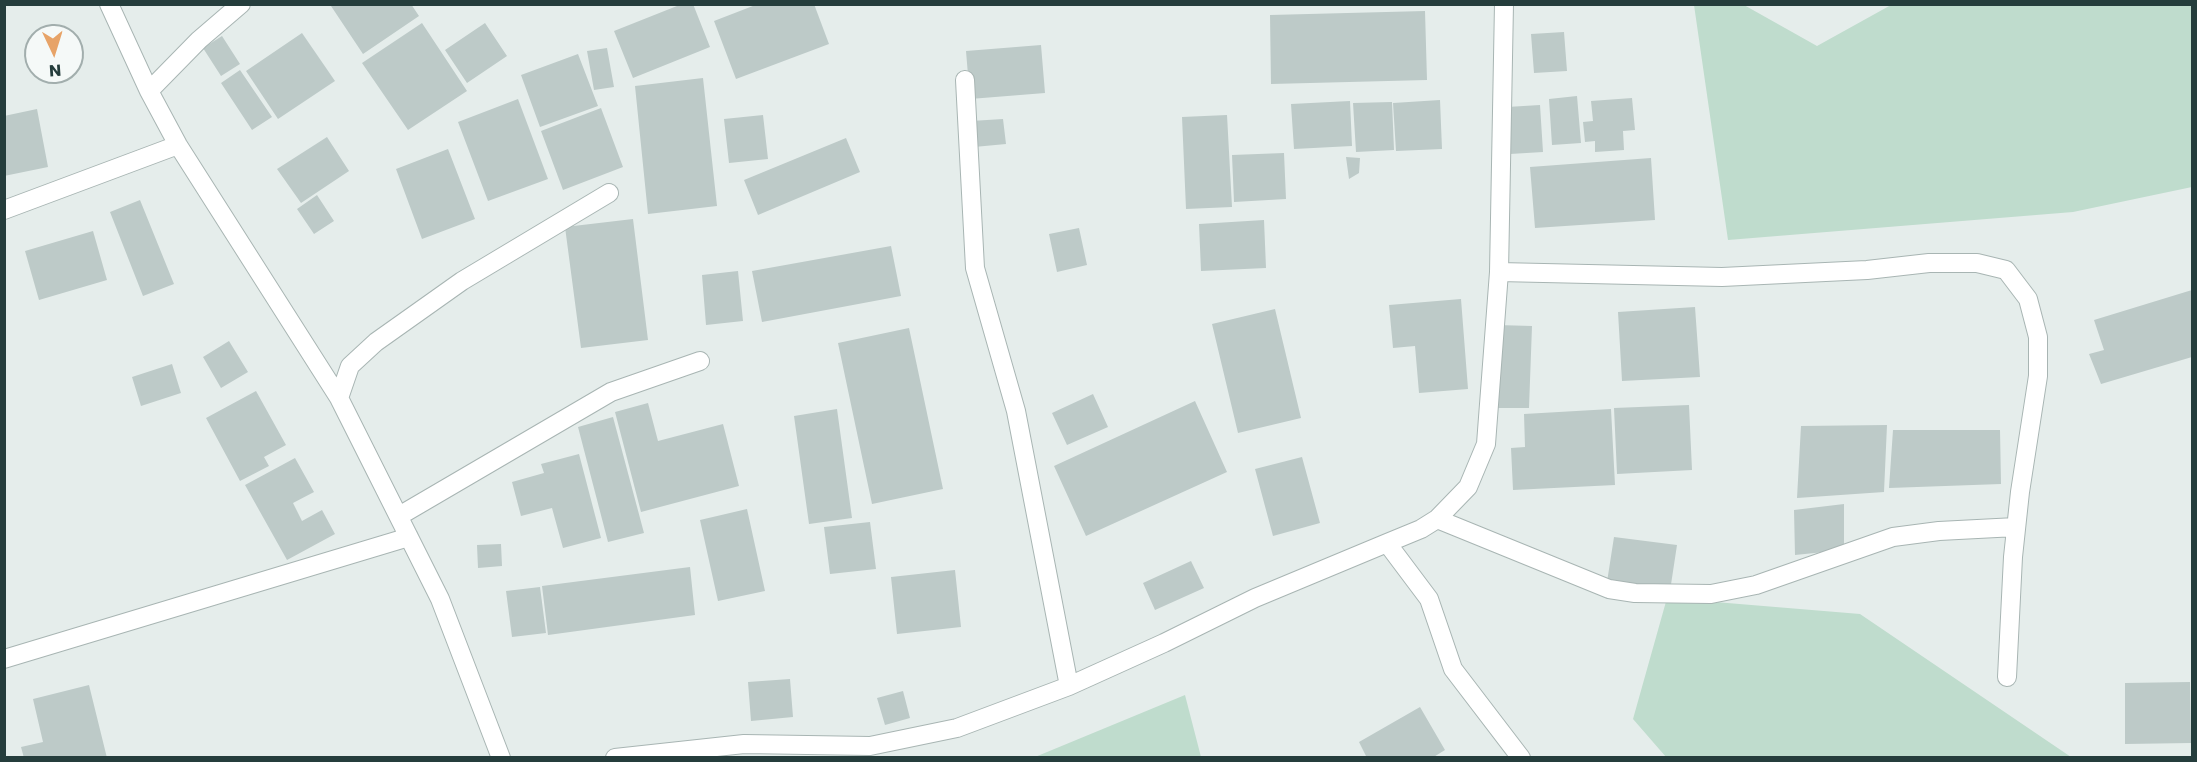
<!DOCTYPE html>
<style>
body{margin:0}
#map{position:relative;width:2197px;height:762px;overflow:hidden;background:#e5edeb;font-family:Poppins,sans-serif}
canvas{display:block}
.frame{position:absolute;inset:0;border:6px solid #253d3c;pointer-events:none}
.north{position:absolute;left:24px;top:24px;width:60px;height:60px;box-sizing:border-box;background:#f5f9f8;border:2px solid #a2aead;border-radius:50%;rotate:176deg;font-size:16px;font-weight:700;line-height:24px;text-align:center;color:#253d3c}
.north::after{content:'';display:block;margin:auto;width:21px;height:27px;background:#e7a368;clip-path:polygon(50% 0,100% 100%,50% 72%,0 100%)}
</style>
<div id="map">
<canvas width="2197" height="762"></canvas>
<div class="frame"></div>
<div class="north">N</div>
</div>
<script>
const ctx = document.querySelector('canvas').getContext('2d');
ctx.lineJoin = 'round';
function fill(path, color) {
  ctx.fillStyle = color;
  ctx.fill(path, 'evenodd');
}
function poly(rows) {
  const path = new Path2D();
  for (const r of rows) {
    path.moveTo(r[0], r[1]);
    for (let i = 2; i < r.length; i += 2) path.lineTo(r[i], r[i + 1]);
  }
  return path;
}
function trace(path, color, width, dash) {
  ctx.strokeStyle = color;
  ctx.lineWidth = width;
  ctx.lineCap = dash ? 'butt' : 'round';
  ctx.setLineDash(dash || []);
  ctx.stroke(path);
}
fill(poly([
 [1694,5,1744,5,1817,46,1891,5,2192,5,2192,187,2073,212,1728,240],
 [1667,598,1860,614,2071,757,1666,757,1633,719],
 [1185,695,1201,757,1035,757]
]), '#bfdccd');
fill(poly([
 [333,4,411,4,419,16,363,54,331,6],
 [682,4,693,4,710,47,633,78,614,31],
 [758,4,814,4,829,44,736,79,714,21],
 [1425,11,1427,80,1271,84,1270,15],
 [422,23,467,91,408,130,362,63],
 [485,23,507,56,467,83,445,50],
 [1564,32,1567,71,1534,73,1531,34],
 [302,33,335,81,278,119,246,71],
 [222,36,240,64,221,76,203,48],
 [1041,45,1045,93,970,99,966,51],
 [607,48,614,87,594,90,587,51],
 [578,54,598,106,540,127,521,75],
 [240,70,272,117,252,130,221,83],
 [703,78,717,206,648,214,635,86],
 [1577,96,1581,143,1552,145,1549,99],
 [1632,98,1635,130,1623,131,1624,150,1595,152,1595,141,1585,142,1583,122,1593,121,1591,101],
 [518,99,548,179,488,201,458,122],
 [1440,100,1442,149,1396,151,1393,103],
 [1350,101,1352,146,1294,149,1291,104],
 [1392,102,1394,150,1356,152,1353,103],
 [1540,105,1543,152,1510,154,1507,107],
 [601,108,623,167,563,190,541,131],
 [37,109,48,167,4,176,4,116],
 [763,115,768,159,729,163,724,119],
 [1227,115,1232,207,1186,209,1182,117],
 [1003,119,1006,144,974,147,971,121],
 [327,137,349,171,301,203,277,169],
 [846,138,860,172,758,215,744,180],
 [448,149,475,219,422,239,396,169],
 [1284,153,1286,199,1234,202,1232,155],
 [1346,157,1360,158,1359,173,1349,179],
 [1651,158,1655,220,1535,228,1530,167],
 [317,195,334,221,314,234,297,209],
 [140,200,174,284,143,296,110,212],
 [633,219,648,340,581,348,565,227],
 [1264,220,1266,268,1201,271,1199,224],
 [1079,228,1087,265,1057,272,1049,234],
 [93,231,107,280,39,300,25,251],
 [891,246,901,296,762,322,752,271],
 [738,271,743,321,706,325,702,275],
 [2192,290,2192,357,2101,384,2089,354,2104,350,2094,320],
 [1461,299,1468,389,1419,393,1415,346,1393,348,1389,305],
 [1695,307,1700,377,1622,381,1618,312],
 [1275,309,1301,418,1238,433,1212,324],
 [1497,325,1532,326,1529,408,1495,408],
 [909,328,943,489,872,504,838,343],
 [229,341,248,372,221,388,203,357],
 [172,364,181,393,141,406,132,377],
 [256,391,286,445,264,457,269,466,240,481,206,418],
 [1093,394,1108,427,1067,445,1052,413],
 [1195,401,1227,472,1086,536,1054,466],
 [648,403,658,441,723,424,739,486,641,512,615,412],
 [1689,405,1692,470,1617,474,1614,408],
 [837,409,852,518,809,524,794,416],
 [1611,409,1615,485,1513,490,1511,448,1525,447,1524,414],
 [613,417,644,533,608,542,578,427],
 [1887,425,1884,492,1797,498,1801,426],
 [1893,430,2000,430,2001,484,1889,488],
 [579,454,601,538,563,548,552,508,521,516,512,482,544,473,541,464],
 [1302,457,1320,523,1273,536,1255,469],
 [295,458,314,492,293,503,302,521,322,510,335,534,287,560,245,485],
 [1844,504,1844,550,1795,555,1794,510],
 [747,509,765,591,718,601,700,520],
 [870,522,876,569,830,574,824,527],
 [1614,537,1677,545,1670,591,1607,582],
 [501,544,502,566,478,568,477,545],
 [1191,561,1204,588,1155,610,1143,583],
 [690,567,695,615,548,635,542,586],
 [955,570,961,627,897,634,891,577],
 [540,587,546,633,512,637,506,591],
 [790,679,793,717,751,721,748,682],
 [2190,682,2191,743,2125,744,2125,683],
 [89,685,107,758,24,758,21,747,43,742,33,699],
 [903,691,910,718,885,725,877,698],
 [1420,707,1445,750,1432,758,1367,758,1359,742]
]), '#bdcac8');
const minor = poly([
 [109,4,149,91,178,145,339,398,440,599,501,758],
 [965,80,975,268,1016,411,1069,686],
 [149,91,199,40,241,4],
 [4,210,178,145],
 [1499,272,1722,277,1867,270,1929,263,1977,263,2006,270,2028,299,2038,337,2038,376,2020,492,2013,557,2007,677],
 [339,398,350,366,376,342,462,281,609,193],
 [399,516,611,392,700,361],
 [1437,519,1609,589,1635,593,1711,594,1756,585,1893,537,1939,531,2016,527],
 [1387,543,1429,599,1453,669,1521,758],
 [4,659,409,537],
 [615,758,744,744,870,746,957,728,1069,686,1164,643,1255,598,1387,543,1421,529,1437,519,1468,487,1486,444,1499,272,1504,4]
]);
trace(minor, '#a8b5b3', 20);
trace(minor, '#fff', 18);
</script>
